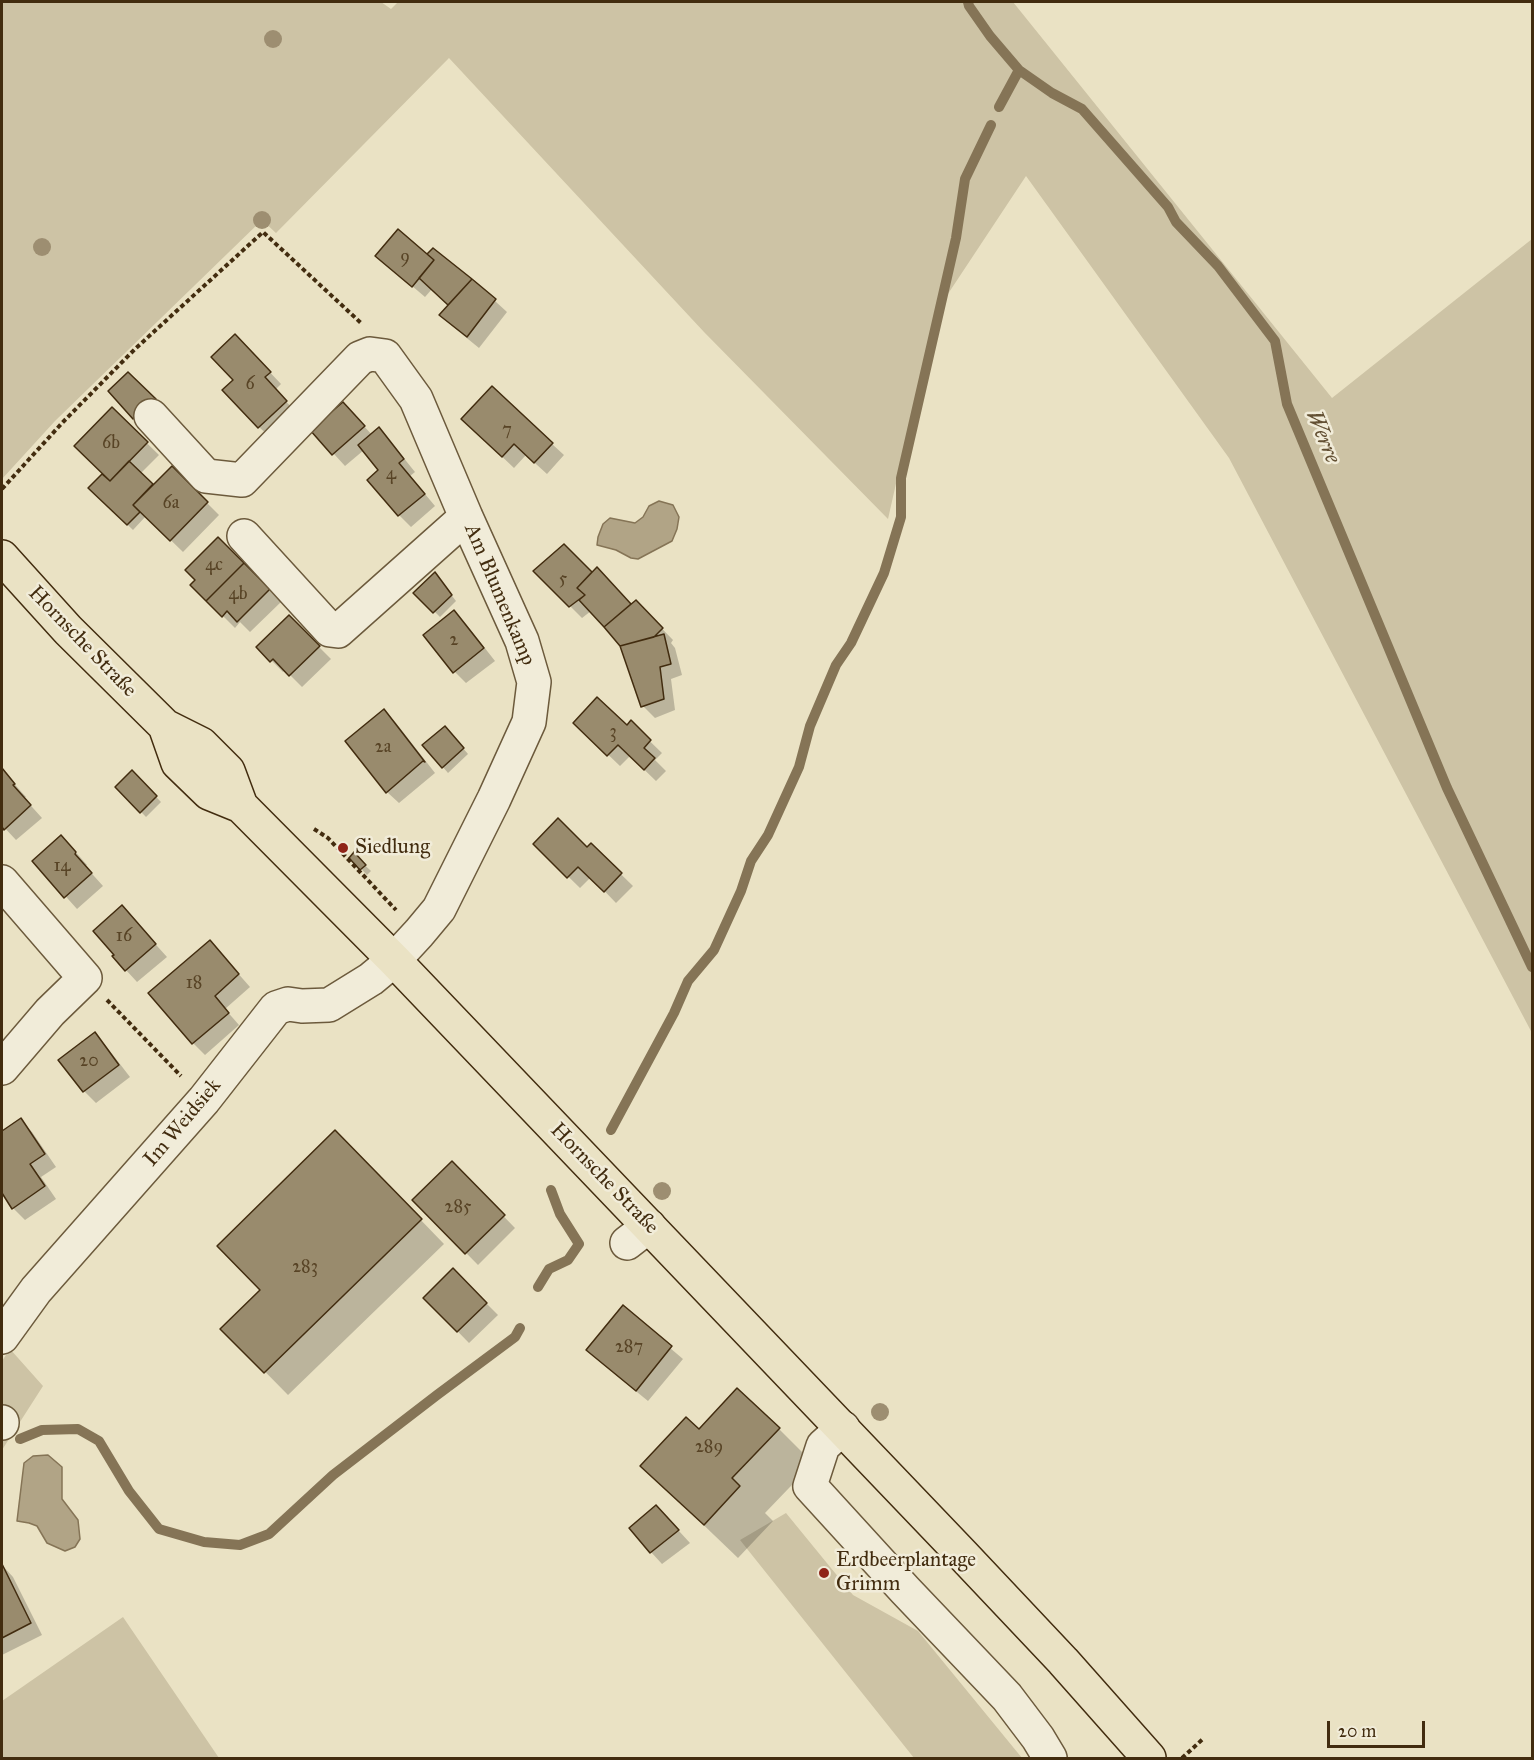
<!DOCTYPE html>
<meta charset="utf-8">
<style>
body{margin:0}
#map{position:relative;width:1534px;height:1760px;overflow:hidden;background:#eae2c4;font-family:"IM FELL Great Primer",serif}
canvas{display:block}
.frame{position:absolute;inset:0;border:3px solid #422c0f;pointer-events:none}
.scale{position:absolute;left:1327px;top:1721px;width:98px;height:27px;box-sizing:border-box;border:3px solid #422c0f;border-top:0;padding-left:8px;font-size:18px;line-height:21px;white-space:nowrap;color:#422c0f;-webkit-text-stroke:4px #f1ecd9;paint-order:stroke}
</style>
<div id="map">
<canvas width="1534" height="1760"></canvas>
<div class="frame"></div>
<div class="scale">20 m</div>
</div>
<script>
const ctx = document.querySelector('canvas').getContext('2d');
ctx.lineJoin = 'round';
function fill(path, color) {
  ctx.fillStyle = color;
  ctx.fill(path, 'evenodd');
}
function poly(rows) {
  const path = new Path2D();
  for (const r of rows) {
    path.moveTo(r[0], r[1]);
    for (let i = 2; i < r.length; i += 2) path.lineTo(r[i], r[i + 1]);
  }
  return path;
}
function trace(path, color, width, dash) {
  ctx.strokeStyle = color;
  ctx.lineWidth = width;
  ctx.lineCap = dash ? 'butt' : 'round';
  ctx.setLineDash(dash || []);
  ctx.stroke(path);
}
function write(font, color, halo, rows, align = 'center') {
  ctx.font = font + ' "IM FELL Great Primer",serif';
  ctx.lineWidth = 5;
  ctx.setLineDash([]);
  ctx.textBaseline = 'middle';
  ctx.strokeStyle = halo;
  ctx.fillStyle = color;
  for (const [text, x, y, turn = 0] of rows) {
    ctx.save();
    ctx.translate(x, y);
    ctx.rotate((+turn || 0) * Math.PI / 180);
    ctx.textAlign = isNaN(turn) ? turn : align;
    if (halo) ctx.strokeText(text, 0, 0);
    ctx.fillText(text, 0, 0);
    ctx.restore();
  }
}
fill(poly([
 [2,2,381,2,391,9,398,2,1013,2,1332,398,1532,239,1532,1033,1229,458,1026,176,934,315,888,519,704,332,449,58,276,233,262,220,55,421,2,479],
 [10,1349,43,1386,2,1450,2,1361],
 [786,1513,853,1595,918,1631,1022,1758,914,1758,740,1540],
 [123,1617,219,1758,2,1758,2,1701]
]), '#cdc3a5');
const water = poly([
 [659,501,673,505,679,517,677,529,672,541,638,559,631,558,616,550,597,545,598,537,603,524,610,518,635,523,643,517,649,506,659,501],
 [48,1455,62,1467,62,1499,78,1520,80,1539,75,1547,65,1551,47,1543,37,1526,29,1523,17,1521,24,1463,33,1456,48,1455]
]);
fill(water, '#b1a486');
trace(water, '#857456', 1.5);
fill(poly([
 [433,250,495,301,507,312,479,348,452,326,441,315,450,305,432,289,425,297,377,256,427,256],
 [247,348,281,384,275,390,298,414,271,438,259,427],
 [112,409,159,455,140,474,153,487,172,468,219,515,183,552,146,516,133,530,95,493,111,484],
 [355,416,372,435,378,429,390,441,415,472,410,476,435,506,411,527,399,515,381,470,364,450,345,466,312,430],
 [475,431,552,444,564,455,547,474,526,455,514,468],
 [218,539,281,602,250,632,240,622,235,628,192,585,197,580],
 [564,546,592,574,608,581,631,606,636,602,673,640,671,643,675,648,682,675,671,679,675,710,655,718,643,706,622,645,591,611,582,618,535,571],
 [435,574,456,601,440,617,416,593],
 [454,612,466,624,495,661,466,683,455,672],
 [289,617,331,659,302,687,285,670,283,672,258,647],
 [384,711,396,723,435,773,399,803,387,792],
 [575,723,627,727,631,723,662,753,655,760,666,771,656,781,630,756,620,766],
 [450,733,468,754,448,773,424,745],
 [2,770,26,797,24,798,42,818,16,840,2,825],
 [132,772,161,802,146,817,117,787],
 [535,844,587,849,591,845,633,886,616,903,591,877,580,888],
 [73,849,87,865,85,866,103,886,77,909,34,861],
 [354,855,371,871,367,875,351,858],
 [122,907,167,957,137,982,126,970],
 [221,954,250,987,225,1009,239,1025,205,1055,193,1043],
 [95,1034,106,1046,130,1077,96,1103,84,1091,61,1060],
 [20,1120,32,1132,56,1167,41,1177,56,1199,25,1220,13,1208,2,1190,2,1133],
 [359,1156,444,1244,288,1395,223,1329,262,1290],
 [452,1163,515,1228,478,1265,414,1200],
 [453,1270,498,1315,469,1343,425,1298],
 [623,1308,683,1359,648,1401,600,1362,588,1350],
 [779,1429,813,1463,765,1513,773,1521,738,1558,642,1466,699,1431],
 [668,1519,690,1543,662,1564,651,1552],
 [2,1565,13,1577,42,1635,2,1655]
]), '#0003');
trace(poly([
 [968,2,969,6,990,36,1019,70,1052,93,1082,109,1168,207,1176,222,1218,266,1275,341,1287,404,1447,788,1532,967],
 [999,107,1019,70],
 [611,1130,674,1013,688,981,714,950,741,891,751,861,768,835,799,767,810,726,836,665,851,643,884,573,901,517,901,478,956,238,965,179,991,125],
 [538,1287,549,1269,568,1260,579,1244,560,1214,551,1190],
 [20,1439,42,1430,78,1429,99,1441,129,1491,159,1529,204,1542,240,1545,269,1534,333,1475,437,1395,515,1337,520,1328]
]), '#857456', 10);
const building = poly([
 [398,229,434,260,412,287,375,256,398,229],
 [433,248,472,279,448,305,419,278,434,260,427,254,433,248],
 [472,279,496,299,467,337,439,315,472,279],
 [235,334,271,372,265,377,287,401,258,428,222,390,233,380,211,357,235,334],
 [128,372,156,399,133,419,108,391,128,372],
 [492,386,553,443,534,463,514,444,502,457,461,419,492,386],
 [343,402,365,426,332,455,310,430,343,402],
 [112,407,148,442,110,481,74,446,112,407],
 [379,427,404,459,399,463,425,494,398,516,367,480,378,470,358,445,379,427],
 [129,461,153,484,133,505,140,512,127,525,88,488,102,474,110,481,129,461],
 [172,466,208,502,170,541,133,505,172,466],
 [218,537,244,563,206,601,190,585,195,580,185,570,218,537],
 [564,544,592,572,577,588,585,595,569,607,533,571,564,544],
 [244,563,270,589,237,622,227,611,222,617,206,601,244,563],
 [597,567,631,604,604,627,579,600,585,595,577,588,597,567],
 [435,572,452,595,433,613,413,593,435,572],
 [636,600,663,628,654,637,620,646,604,627,636,600],
 [454,610,484,648,453,673,423,635,454,610],
 [289,615,320,646,289,676,273,659,270,662,256,647,289,615],
 [664,634,671,664,660,667,664,699,641,707,620,646,664,634],
 [597,697,627,725,631,720,651,740,644,748,655,758,644,770,618,745,607,756,573,723,597,697],
 [384,709,425,762,423,761,386,793,345,741,384,709],
 [445,726,464,748,442,768,422,745,445,726],
 [2,768,15,784,13,785,31,805,4,830,2,827,2,768],
 [132,770,157,796,140,813,115,787,132,770],
 [558,818,587,847,591,843,622,873,604,892,578,867,567,878,533,844,558,818],
 [61,835,76,852,75,854,92,873,64,898,32,861,61,835],
 [354,852,366,865,360,870,349,858,354,852],
 [122,905,156,944,125,971,112,956,114,955,93,931,122,905],
 [210,940,239,974,215,996,229,1013,192,1044,148,993,210,940],
 [95,1032,119,1065,83,1092,58,1060,95,1032],
 [21,1118,45,1154,30,1164,45,1186,12,1209,2,1193,2,1131,21,1118],
 [335,1130,422,1219,264,1373,220,1329,260,1290,217,1246,335,1130],
 [452,1161,505,1215,465,1254,412,1200,452,1161],
 [453,1268,487,1303,457,1332,423,1298,453,1268],
 [623,1305,672,1346,636,1391,586,1350,623,1305],
 [737,1388,780,1428,732,1478,740,1486,704,1525,640,1466,686,1417,699,1429,737,1388],
 [656,1505,679,1530,650,1553,629,1528,656,1505],
 [2,1564,31,1623,2,1638,2,1564]
]);
fill(building, '#998b6d');
trace(building, '#422c0f', 1.5);
const minor = poly([
 [244,536,330,630,338,631,466,517],
 [2,882,85,978,50,1012,2,1068],
 [627,1243,649,1226],
 [2,1337,36,1290,204,1100,276,1008,288,1004,302,1006,329,1005,371,979,394,960,419,933,439,909,494,799,529,722,534,682,522,641,466,517,416,399,385,356,370,354,360,358,242,480,206,476,151,416],
 [2,1422,2,1423],
 [843,1428,823,1446,810,1486,905,1590,1007,1697,1038,1738,1050,1758]
]);
const major = poly([
 [2,557,68,630,165,726,201,744,228,771,241,806],
 [165,726,178,763,209,793,241,806,394,960,963,1555,1063,1661,1149,1758]
]);
trace(minor, '#6c5a3c', 36);
trace(major, '#422c0f', 36);
trace(poly([
 [2,489,63,422,135,349,263,232,361,323],
 [314,829,328,838,396,910],
 [107,1000,181,1076],
 [1182,1758,1204,1738]
]), '#422c0f', 4, [4.5, 3]);
trace(minor, '#f1ecd9', 33);
trace(major, '#eae2c4', 33);
ctx.fillStyle = '#9d8e71';
for (const [x, y] of [
 [273,39],
 [262,220],
 [42,247],
 [662,1191],
 [880,1412]
]) {
  ctx.beginPath();
  ctx.arc(x, y, 9, 0, 2 * Math.PI);
  ctx.fill();
}
for (const [x, y, r, color] of [
 [343,848,6,"#8f2418"],
 [824,1573,6,"#8f2418"]
]) {
  const dot = new Path2D();
  dot.arc(x, y, r, 0, 2 * Math.PI);
  ctx.fillStyle = color;
  ctx.fill(dot);
  trace(dot, '#f1ecd9', 2);
}
write('18px', '#584426', null, [
 ["9",405,258],
 ["6",250,385],
 ["7",507,431],
 ["6b",111,444],
 ["4",391,475],
 ["6a",171,504],
 ["4c",214,566],
 ["5",563,580],
 ["4b",238,595],
 ["2",454,641],
 ["3",613,733],
 ["2a",383,748],
 ["14",62,867],
 ["16",124,937],
 ["18",194,984],
 ["20",89,1062],
 ["285",458,1208],
 ["283",305,1268],
 ["287",629,1348],
 ["289",709,1448]
]);
write('21px', '#422c0f', '#f1ecd9', [
 ["Am Blumenkamp",499,595,67],
 ["Hornsche Straße",82,642,46],
 ["Im Weidsiek",183,1123,-50],
 ["Hornsche Straße",604,1179,46]
]);
write('21px', '#422c0f', '#f1ecd9', [
 ["Siedlung",355,848],
 ["Erdbeerplantage",836,1561],
 ["Grimm",836,1585]
], 'left');
write('italic 22px', '#635033', '#f1ecd9', [
 ["Werre",1322,437,67]
]);
</script>
